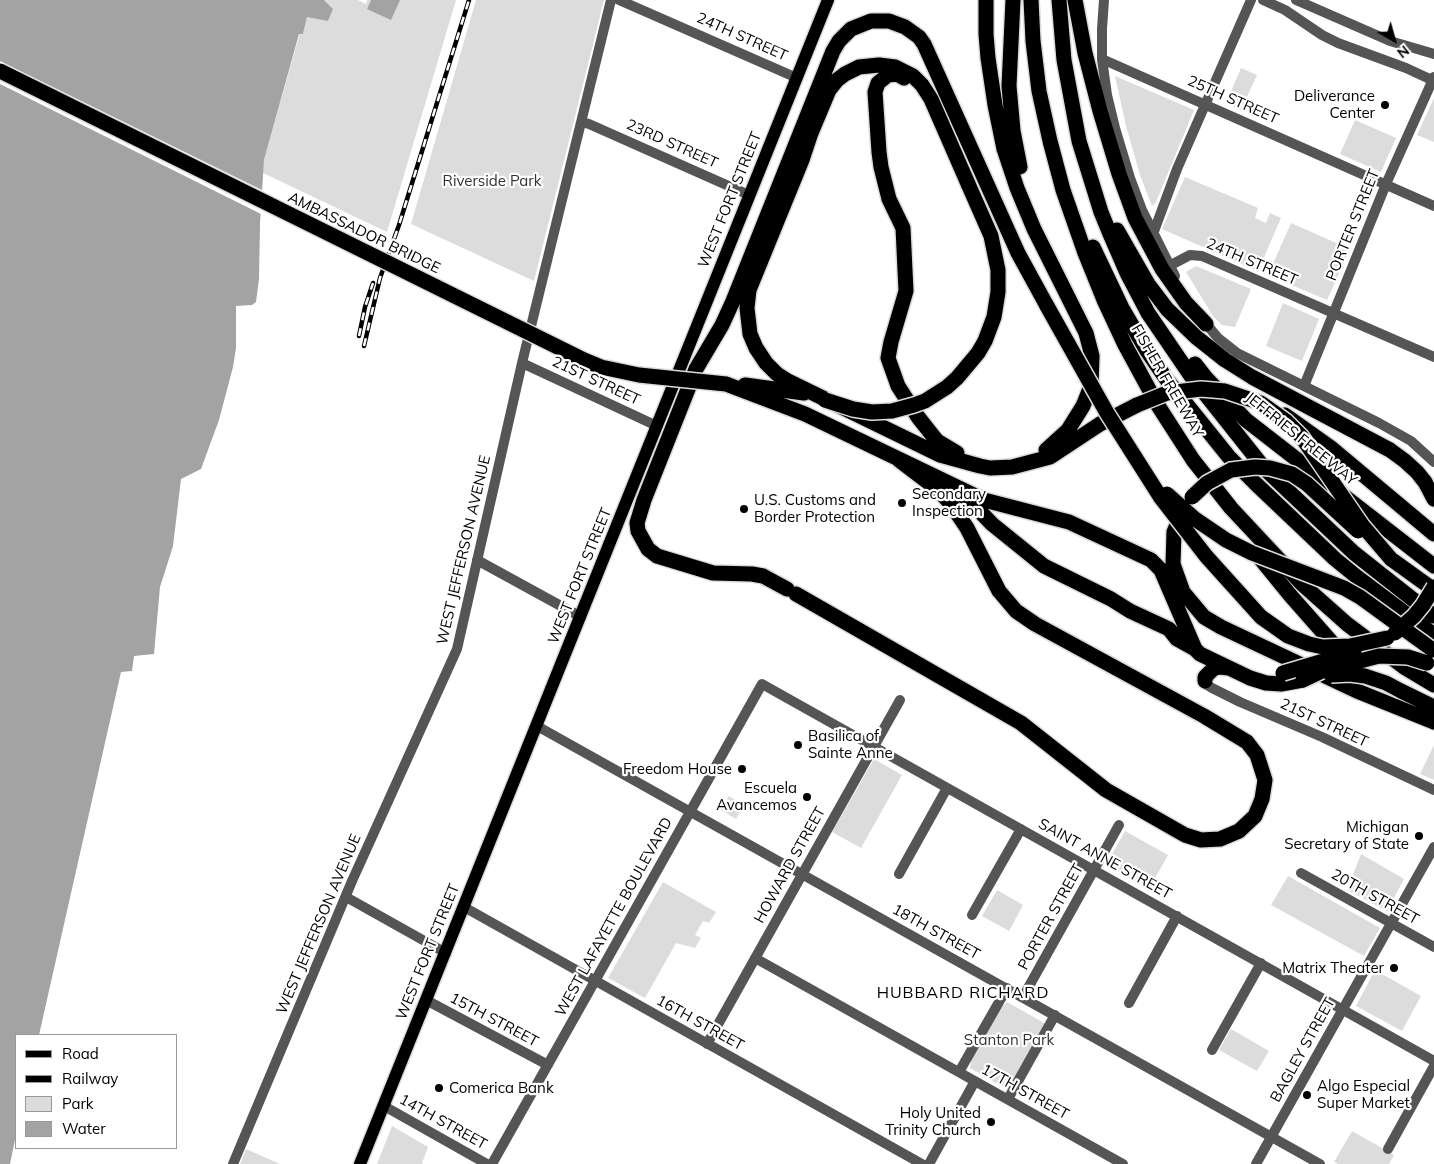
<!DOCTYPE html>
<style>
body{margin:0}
#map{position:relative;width:1434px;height:1164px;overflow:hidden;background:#fff;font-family:Mulish,sans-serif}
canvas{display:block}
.legend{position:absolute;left:15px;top:1034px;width:162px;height:115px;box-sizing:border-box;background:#fff;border:1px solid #999;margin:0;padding:6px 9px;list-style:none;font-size:15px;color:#000}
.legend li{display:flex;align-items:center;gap:10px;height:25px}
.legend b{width:25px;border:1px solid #999}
.north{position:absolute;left:1369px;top:15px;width:50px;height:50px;-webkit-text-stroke:4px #fff;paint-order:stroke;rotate:142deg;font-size:14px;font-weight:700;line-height:20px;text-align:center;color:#000}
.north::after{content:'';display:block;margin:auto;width:18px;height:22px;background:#000;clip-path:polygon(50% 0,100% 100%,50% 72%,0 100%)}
</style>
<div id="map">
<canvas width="1434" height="1164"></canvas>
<ul class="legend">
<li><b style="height:6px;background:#000"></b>Road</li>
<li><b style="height:6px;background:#000"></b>Railway</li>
<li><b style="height:14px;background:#dcdcdc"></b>Park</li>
<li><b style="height:14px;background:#a3a3a3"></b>Water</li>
</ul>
<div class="north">N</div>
</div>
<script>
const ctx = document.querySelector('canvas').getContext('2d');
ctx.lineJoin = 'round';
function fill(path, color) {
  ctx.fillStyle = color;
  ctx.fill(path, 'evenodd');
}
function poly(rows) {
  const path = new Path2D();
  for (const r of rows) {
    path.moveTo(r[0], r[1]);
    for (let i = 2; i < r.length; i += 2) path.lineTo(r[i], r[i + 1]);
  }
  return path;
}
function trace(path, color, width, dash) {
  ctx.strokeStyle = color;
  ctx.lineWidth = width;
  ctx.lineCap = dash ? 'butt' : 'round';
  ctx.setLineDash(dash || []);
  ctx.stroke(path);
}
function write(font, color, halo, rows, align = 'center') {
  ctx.font = font + ' Mulish,sans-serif';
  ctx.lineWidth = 4.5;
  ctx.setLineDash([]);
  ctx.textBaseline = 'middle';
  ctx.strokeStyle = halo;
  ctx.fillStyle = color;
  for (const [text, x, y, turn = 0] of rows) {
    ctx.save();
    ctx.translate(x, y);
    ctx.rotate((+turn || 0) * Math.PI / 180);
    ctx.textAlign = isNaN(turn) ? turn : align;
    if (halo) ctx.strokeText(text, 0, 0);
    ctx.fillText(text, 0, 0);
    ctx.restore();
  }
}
fill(poly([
 [324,0,358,0,366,4,367,0,371,0,367,9,399,0,456,0,387,232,263,173,264,160,300,33,303,34,307,16,328,21,333,9],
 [476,0,604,0,534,281,411,224],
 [1241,68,1257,75,1241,110,1226,103],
 [1115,76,1194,110,1156,202,1152,206,1140,175,1126,126],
 [1434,98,1434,142,1417,135],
 [1355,120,1396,138,1381,172,1340,154],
 [1185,177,1258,208,1255,218,1266,223,1270,213,1281,218,1258,271,1162,229],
 [1291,223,1350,249,1327,300,1268,275],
 [1196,266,1251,289,1235,327,1222,325,1213,316,1186,272],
 [1283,303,1319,319,1302,361,1266,346],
 [1434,745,1434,780,1420,774],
 [874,759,902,775,861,848,832,832],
 [729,796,744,805,736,819,721,810],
 [1125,831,1168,855,1149,889,1106,865],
 [1361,854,1404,879,1387,911,1347,890],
 [1288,876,1380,928,1364,956,1271,905],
 [663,882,716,912,709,923,703,921,695,935,701,938,695,948,676,943,645,998,608,978],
 [997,890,1023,905,1009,931,982,916],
 [1375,970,1421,996,1402,1031,1356,1006],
 [1007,1002,1046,1024,1009,1090,970,1068,972,1056,998,1011],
 [1231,1029,1269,1051,1257,1071,1219,1050],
 [392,1126,428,1147,422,1163,423,1164,377,1164],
 [1352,1131,1394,1155,1389,1164,1338,1164,1334,1162],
 [246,1149,280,1164,240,1164]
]), '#dcdcdc');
fill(poly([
 [0,0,324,0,333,9,328,21,307,17,303,34,299,34,264,160,260,223,259,279,256,302,252,305,236,306,236,348,233,367,219,420,201,469,181,479,173,546,160,587,154,654,134,656,132,671,121,672,39,1035,16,1035,16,1135,10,1164,0,1164],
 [371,0,400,0,391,20,367,9]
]), '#a3a3a3');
fill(poly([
 [0,61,264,191,263,215,0,84]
]), '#fff');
const major = poly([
 [360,1164,828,0]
]);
const highway = poly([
 [986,0,986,34,988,58,995,105,1004,149,1017,188,1034,229,1086,333,1092,356,1091,386,1083,406,1068,430,1046,450],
 [1013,0,1009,86,1013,131,1020,167],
 [1031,0,1033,41,1039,91,1050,141,1063,190,1085,253,1104,300,1125,345,1157,404,1193,460,1231,508,1302,584,1347,624,1404,667,1434,685],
 [1059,0,1064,60,1079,141,1101,212,1110,234,1127,273,1148,313,1191,376,1264,468,1354,553,1434,616],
 [1075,0,1085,53,1100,111,1119,174,1135,218,1162,269,1186,303,1206,324],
 [904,78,897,74,888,75,878,83,875,92,879,152,881,167,889,199,903,228,906,291,891,342,888,358,898,386,918,417,937,441,957,453],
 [969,186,931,99,922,85,913,76,895,67,879,65,859,67,845,74,837,80,829,90,811,133,802,160,749,290,747,308,750,334,756,348,766,363,777,374,788,381,940,455,980,466,990,468,1012,467,1050,457,1100,424,1137,405],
 [1117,230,1148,284,1167,309,1196,337,1225,360,1252,377,1390,450,1405,461,1417,472,1425,482,1434,499],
 [1093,247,1122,308,1147,351,1167,380,1229,457,1255,483,1335,559,1357,577,1434,635],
 [1195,364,1206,378,1246,420,1434,566],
 [726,384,805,414,984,500,1069,522,1151,560,1161,570,1195,649],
 [745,385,804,393],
 [1285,415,1330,447,1434,534],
 [961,494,970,501,992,524,1044,566,1111,599,1130,611,1169,629,1177,639,1195,649,1200,654,1250,678,1266,683,1281,684,1303,680],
 [1183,511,1174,532,1173,564,1183,592,1204,617,1221,627,1357,691,1434,722],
 [1255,552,1290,595,1342,654],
 [1391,559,1434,590],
 [787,589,763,576,752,574,713,573,657,556,648,549,638,531,637,523,644,500,696,369,722,325,733,301,833,51,839,41,851,29,871,21,889,21,905,27,919,37,924,44,1018,253,1047,306],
 [796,594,1021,723,1106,790,1185,835,1201,840,1220,839,1239,831,1255,816,1262,799,1265,780,1257,755,1247,742,1204,716,1035,624,1016,611,999,591,967,528,951,504,937,489,899,460],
 [1205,681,1205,677,1213,669,1219,667,1229,668],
 [1401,691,1434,707]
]);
trace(major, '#dbdbdb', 15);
trace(highway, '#dbdbdb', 18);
trace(poly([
 [619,0,797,78],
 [1104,0,1102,29,1102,59,1107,95,1115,128,1130,178,1142,210,1175,276],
 [1263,0,1285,10,1322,35,1338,43,1406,68,1434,81],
 [1296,0,1390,41,1434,54],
 [1102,59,1434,206],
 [582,122,589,124,749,195],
 [1153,234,1177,169,1251,0],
 [1169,266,1190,255,1202,256,1434,357],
 [1203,320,1218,338,1237,353,1379,423,1411,441,1434,462],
 [522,363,657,426],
 [1304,386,1386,184,1434,77],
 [477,560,581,617],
 [1205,681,1207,685,1212,688,1240,702,1322,737,1434,790],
 [537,726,1320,1164],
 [1301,873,1434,947],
 [899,874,947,788],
 [346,897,446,953],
 [464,907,922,1164],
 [972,915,1021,829],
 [755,958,1123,1164],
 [1023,997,1119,825],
 [426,1000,548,1065],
 [1129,1003,1177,916],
 [707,1044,900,700],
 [1212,1050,1261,963],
 [959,1072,1007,988],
 [1008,1099,1055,1015],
 [384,1106,487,1164],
 [1388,1149,1434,1066],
 [233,1164,352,881,457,649,522,363,611,0],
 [492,1164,762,684,1434,1061],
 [929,1164,975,1081],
 [1256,1164,1434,847]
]), '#555', 10);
trace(major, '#000', 12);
trace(highway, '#000', 15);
const rail = poly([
 [359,336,365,307,373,283],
 [364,346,380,278,399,225,469,0]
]);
trace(rail, '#000', 4.5);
trace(rail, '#fff', 2.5, [8]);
const highwayBridge = poly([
 [0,71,584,360,601,367,639,375,726,384],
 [1047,306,1107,413,1161,498,1206,556,1261,617,1288,636,1309,644,1323,647,1350,646,1387,638],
 [825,400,853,409,872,412,892,411,914,405,925,401,947,387,957,378,978,353,985,341,994,317,998,292,998,270,991,236,969,186],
 [1137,405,1167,393,1201,389,1225,391,1261,403,1286,421,1301,436,1362,525,1391,559],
 [1167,494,1195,519,1226,540,1252,553,1344,588,1360,597,1433,650],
 [1192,497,1207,483,1231,470,1255,467,1270,468,1292,474,1307,484,1358,531],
 [1395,633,1414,616,1423,605,1434,587],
 [1283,673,1354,652],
 [1331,675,1350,674,1365,676,1386,683,1401,691],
 [1303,680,1322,671,1379,656,1408,657,1427,663]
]);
trace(highwayBridge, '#dbdbdb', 18, []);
trace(highwayBridge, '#000', 15);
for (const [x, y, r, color] of [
 [1385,105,5,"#000"],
 [902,503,5,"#000"],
 [744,509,5,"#000"],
 [798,745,5,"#000"],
 [742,769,5,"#000"],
 [807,797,5,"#000"],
 [1419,836,5,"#000"],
 [1394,968,5,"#000"],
 [439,1088,5,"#000"],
 [1307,1095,5,"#000"],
 [991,1122,5,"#000"]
]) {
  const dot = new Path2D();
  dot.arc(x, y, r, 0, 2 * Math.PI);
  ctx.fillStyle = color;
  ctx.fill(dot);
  trace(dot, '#fff', 2);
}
write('15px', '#000', '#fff', [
 ["24TH STREET",742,37,24],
 ["25TH STREET",1233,100,24],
 ["23RD STREET",672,144,24],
 ["WEST FORT STREET",730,200,-68],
 ["PORTER STREET",1353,225,-68],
 ["AMBASSADOR BRIDGE",364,233,26],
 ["24TH STREET",1252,262,23],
 ["21ST STREET",596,381,25],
 ["FISHER FREEWAY",1167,381,60],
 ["JEFFRIES FREEWAY",1301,439,39],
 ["WEST JEFFERSON AVENUE",464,550,-77],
 ["WEST FORT STREET",580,576,-68],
 ["21ST STREET",1324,723,25],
 ["SAINT ANNE STREET",1105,859,29],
 ["HOWARD STREET",790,865,-61],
 ["20TH STREET",1375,897,29],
 ["WEST LAFAYETTE BOULEVARD",614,917,-61],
 ["PORTER STREET",1051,917,-61],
 ["WEST JEFFERSON AVENUE",319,924,-67],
 ["18TH STREET",936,932,29],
 ["WEST FORT STREET",428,952,-68],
 ["15TH STREET",494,1020,28],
 ["16TH STREET",700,1023,29],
 ["BAGLEY STREET",1303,1050,-61],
 ["17TH STREET",1025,1092,29],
 ["14TH STREET",443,1122,29]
]);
write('15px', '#000', '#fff', [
 ["Deliverance",1375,96],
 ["Center",1375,113],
 ["Secondary",912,494,"left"],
 ["Inspection",912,511,"left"],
 ["U.S. Customs and",754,500,"left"],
 ["Border Protection",754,517,"left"],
 ["Basilica of",808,736,"left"],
 ["Sainte Anne",808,753,"left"],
 ["Freedom House",732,769],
 ["Escuela",797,788],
 ["Avancemos",797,805],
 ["Michigan",1409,827],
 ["Secretary of State",1409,844],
 ["Matrix Theater",1384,968],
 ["Algo Especial",1317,1086,"left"],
 ["Super Market",1317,1103,"left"],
 ["Comerica Bank",449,1088,"left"],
 ["Holy United",981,1113],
 ["Trinity Church",981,1130]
], 'right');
write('15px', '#333', '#fff', [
 ["Riverside Park",492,181],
 ["Stanton Park",1009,1040]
]);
ctx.letterSpacing = '1px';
write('16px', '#000', '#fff', [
 ["HUBBARD RICHARD",963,993]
]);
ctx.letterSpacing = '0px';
</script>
